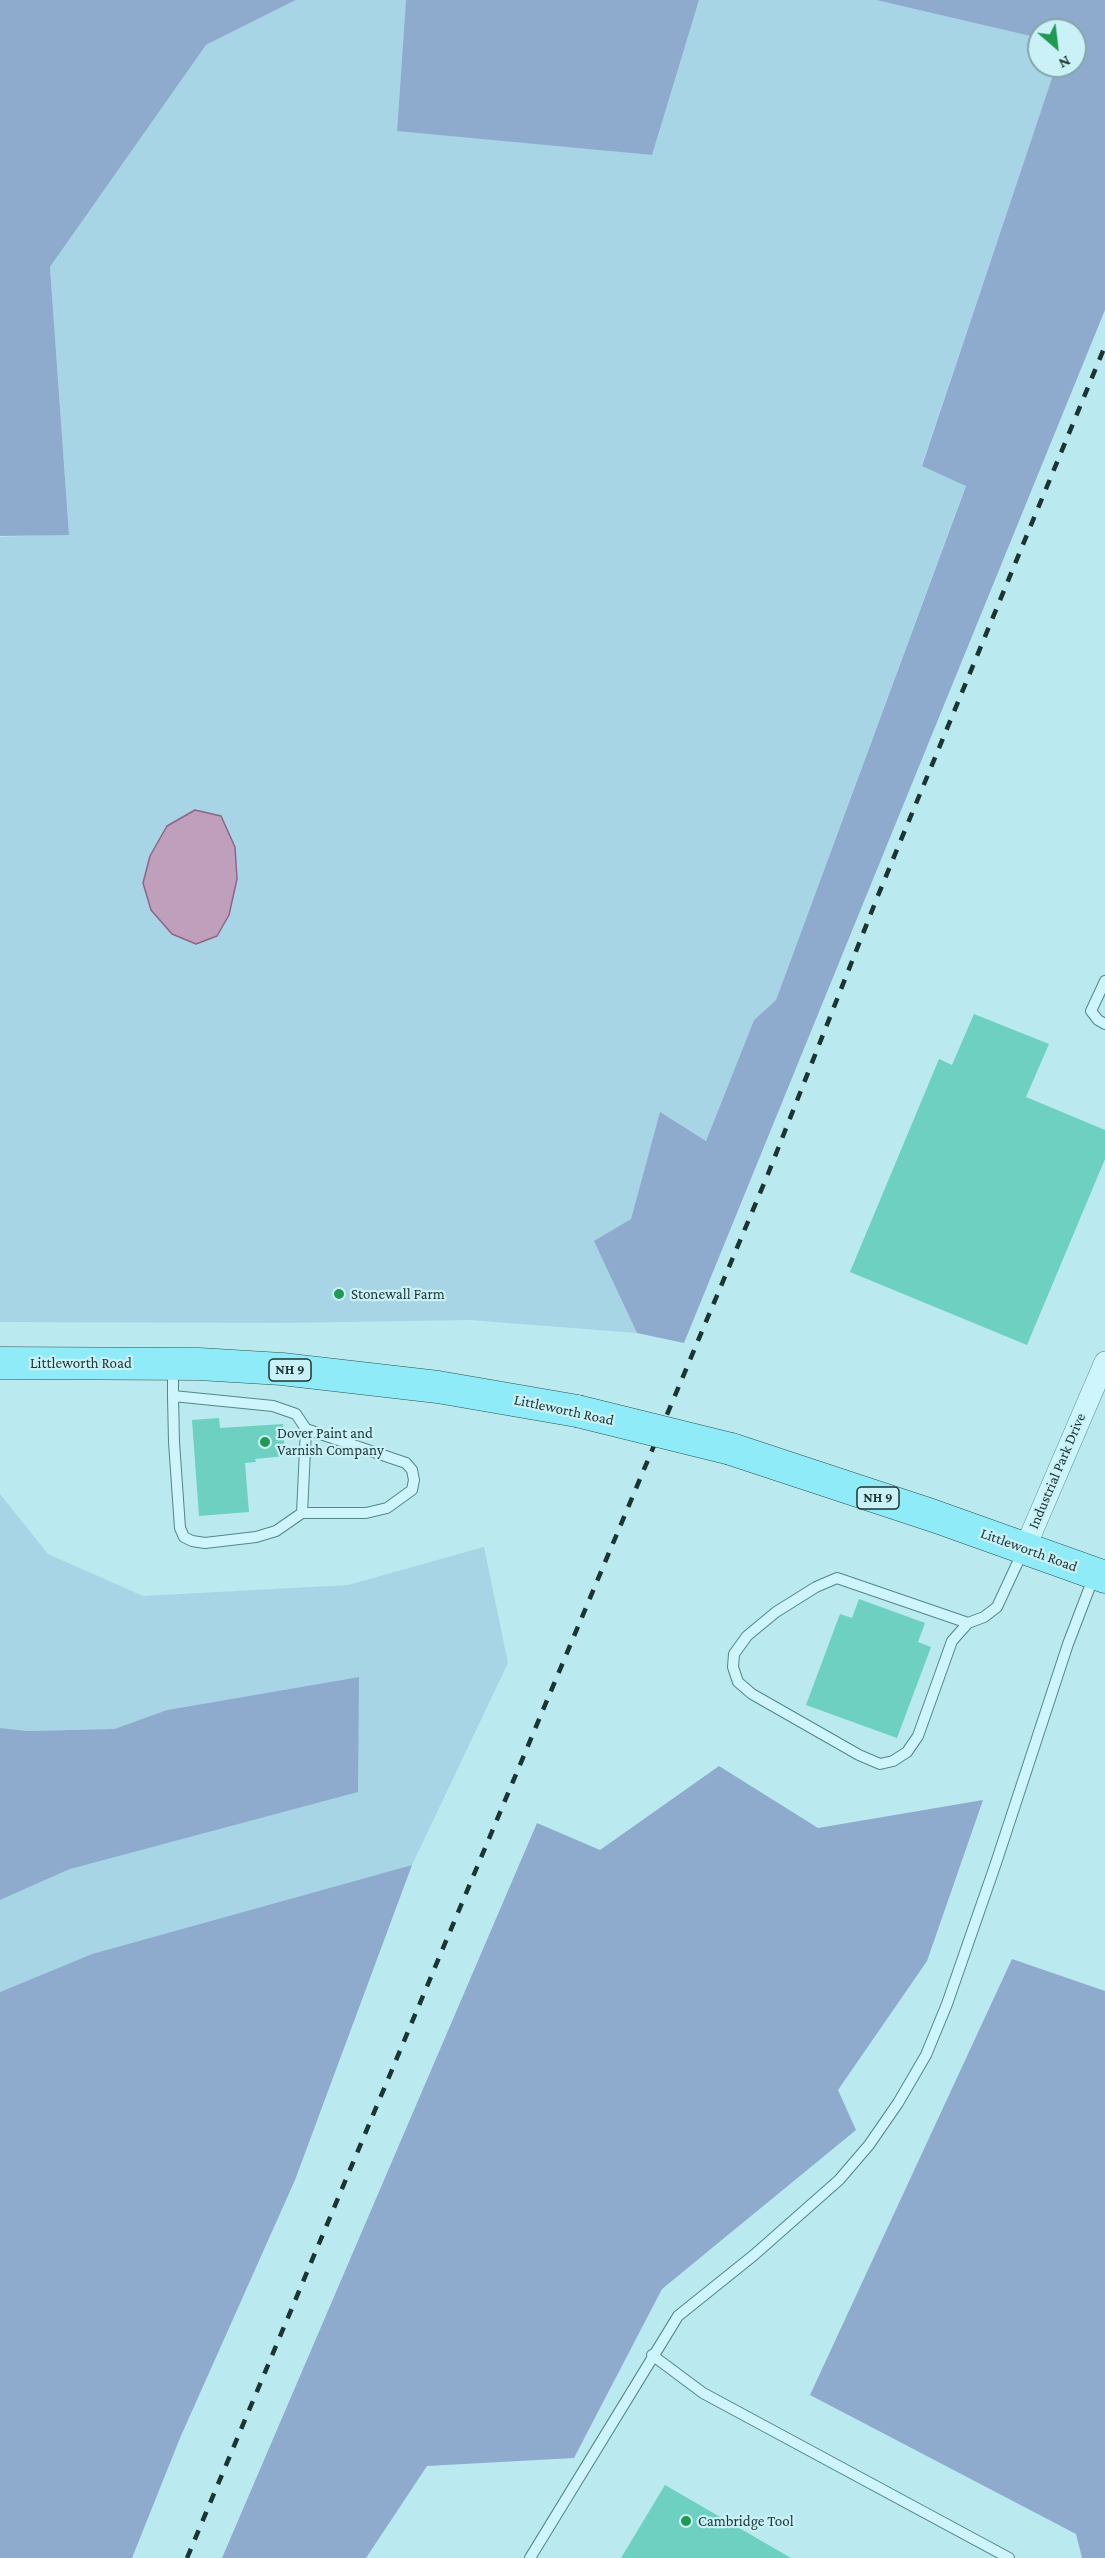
<!DOCTYPE html>
<style>
body{margin:0}
#map{position:relative;width:1105px;height:2558px;overflow:hidden;background:#bae9f0;font-family:"Crimson Pro",serif}
canvas{display:block}
.north{position:absolute;left:1027px;top:18px;width:60px;height:60px;box-sizing:border-box;background:#caf1f7;border:2px solid #84a6a9;border-radius:50%;rotate:152deg;font-size:16px;font-weight:700;line-height:24px;text-align:center;color:#1a3533}
.north::after{content:'';display:block;margin:auto;width:21px;height:27px;background:#219953;clip-path:polygon(50% 0,100% 100%,50% 72%,0 100%)}
</style>
<div id="map">
<canvas width="1105" height="2558"></canvas>
<div class="north">N</div>
</div>
<script>
const ctx = document.querySelector('canvas').getContext('2d');
ctx.lineJoin = 'round';
function fill(path, color) {
  ctx.fillStyle = color;
  ctx.fill(path, 'evenodd');
}
function poly(rows) {
  const path = new Path2D();
  for (const r of rows) {
    path.moveTo(r[0], r[1]);
    for (let i = 2; i < r.length; i += 2) path.lineTo(r[i], r[i + 1]);
  }
  return path;
}
function trace(path, color, width, dash) {
  ctx.strokeStyle = color;
  ctx.lineWidth = width;
  ctx.lineCap = dash ? 'butt' : 'round';
  ctx.setLineDash(dash || []);
  ctx.stroke(path);
}
function write(font, color, halo, rows, align = 'center') {
  ctx.font = font + ' "Crimson Pro",serif';
  ctx.lineWidth = 4.5;
  ctx.setLineDash([]);
  ctx.textBaseline = 'middle';
  ctx.strokeStyle = halo;
  ctx.fillStyle = color;
  for (const [text, x, y, turn = 0] of rows) {
    ctx.save();
    ctx.translate(x, y);
    ctx.rotate((+turn || 0) * Math.PI / 180);
    ctx.textAlign = isNaN(turn) ? turn : align;
    if (halo) ctx.strokeText(text, 0, 0);
    ctx.fillText(text, 0, 0);
    ctx.restore();
  }
}
fill(poly([
 [296,0,406,0,397,130,651,155,699,0,876,0,1039,38,1039,66,1056,66,922,465,966,485,776,1000,754,1020,706,1141,660,1113,631,1219,595,1241,637,1333,469,1320,281,1323,0,1322,0,537,69,534,50,267,206,45],
 [0,1494,48,1554,143,1596,348,1585,484,1547,508,1663,412,1865,92,1954,0,1992,0,1900,70,1869,359,1677,167,1710,114,1729,27,1731,0,1728]
]), '#a7d5e6');
fill(poly([
 [0,0,296,0,206,45,50,267,69,535,0,536],
 [406,0,699,0,652,155,397,131],
 [876,0,1105,0,1105,310,684,1343,637,1333,594,1241,631,1219,660,1112,706,1141,754,1020,776,1000,966,486,922,466,1056,66,1075,66,1075,30,1039,30,1039,38],
 [359,1677,358,1792,70,1869,0,1900,0,1728,27,1731,114,1729,167,1710],
 [719,1766,818,1828,983,1800,927,1961,838,2090,856,2130,662,2289,574,2458,427,2466,366,2558,222,2558,537,1823,600,1850],
 [412,1865,295,2180,180,2438,132,2558,0,2558,0,1992,92,1954],
 [1012,1959,1105,1991,1105,2558,1082,2558,1076,2534,810,2395]
]), '#8eabce');
const water = poly([
 [195,810,221,816,235,847,237,879,229,915,217,936,196,944,172,934,151,910,143,883,150,856,167,826,195,810]
]);
fill(water, '#c09fbc');
trace(water, '#8d6687', 1.5);
fill(poly([
 [974,1014,1049,1044,1026,1097,1105,1130,1105,1159,1027,1345,850,1272,939,1059,952,1065],
 [219,1418,220,1428,283,1424,285,1456,255,1459,256,1462,245,1463,249,1512,199,1516,192,1420],
 [859,1599,925,1623,918,1642,931,1647,897,1738,806,1705,840,1614,852,1618],
 [665,2485,791,2558,621,2558]
]), '#6dd0c0');
const service = poly([
 [1105,981,1091,1011,1098,1020,1105,1024],
 [173,1396,273,1406,296,1414,306,1429,302,1513,276,1531,256,1537,205,1543,192,1541,184,1537,180,1528,174,1442,173,1396,173,1367],
 [302,1513,366,1513,387,1508,412,1490,414,1480,412,1470,406,1463,306,1429],
 [968,1623,952,1641,918,1736,907,1752,893,1761,880,1764,859,1755,752,1694,738,1682,733,1667,734,1654,747,1636,776,1612,816,1587,837,1578,968,1623,984,1617,997,1607,1023,1551],
 [652,2355,703,2393,1009,2558],
 [530,2558,678,2316,754,2255,839,2180,869,2145,898,2103,926,2055,947,2004,996,1863,1068,1644,1094,1576]
]);
const minor = poly([
 [1025,1548,1105,1362]
]);
const primary = poly([
 [0,1363,199,1364,282,1369,438,1387,577,1411],
 [731,1449,934,1516,1105,1577]
]);
trace(service, '#548785', 12);
trace(minor, '#548785', 22);
trace(primary, '#29544f', 33);
trace(service, '#cdf5fb', 10);
trace(minor, '#cdf5fb', 21);
trace(primary, '#8eebf7', 32);
trace(poly([
 [187,2558,768,1174,877,898,1105,346]
]), '#1a3533', 4.5, [10, 10]);
const primaryBridge = poly([
 [577,1411,731,1449]
]);
trace(primaryBridge, '#29544f', 33, []);
trace(primaryBridge, '#8eebf7', 32);
for (const [x, y, r, color] of [
 [339,1294,6,"#219953"],
 [265,1442,6,"#219953"],
 [686,2521,6,"#219953"]
]) {
  const dot = new Path2D();
  dot.arc(x, y, r, 0, 2 * Math.PI);
  ctx.fillStyle = color;
  ctx.fill(dot);
  trace(dot, '#caf1f7', 2);
}
for (const [x, y, w] of [
 [290,1370,42],
 [878,1498,42]
]) {
  const box = new Path2D();
  box.roundRect(x - w / 2, y - 11, w, 22, 4.5);
  ctx.fillStyle = '#caf1f7';
  ctx.fill(box);
  trace(box, '#1a3533', 1.5);
}
write('bold 14px', '#1a3533', null, [
 ["NH 9",290,1370],
 ["NH 9",878,1498]
]);
write('15px', '#1a3533', '#caf1f7', [
 ["Stonewall Farm",351,1294],
 ["Dover Paint and",277,1433],
 ["Varnish Company",277,1450],
 ["Cambridge Tool",698,2521]
], 'left');
write('15px', '#1a3533', '#caf1f7', [
 ["Littleworth Road",81,1363],
 ["Littleworth Road",564,1410,12],
 ["Industrial Park Drive",1057,1471,-67],
 ["Littleworth Road",1029,1550,20]
]);
</script>
